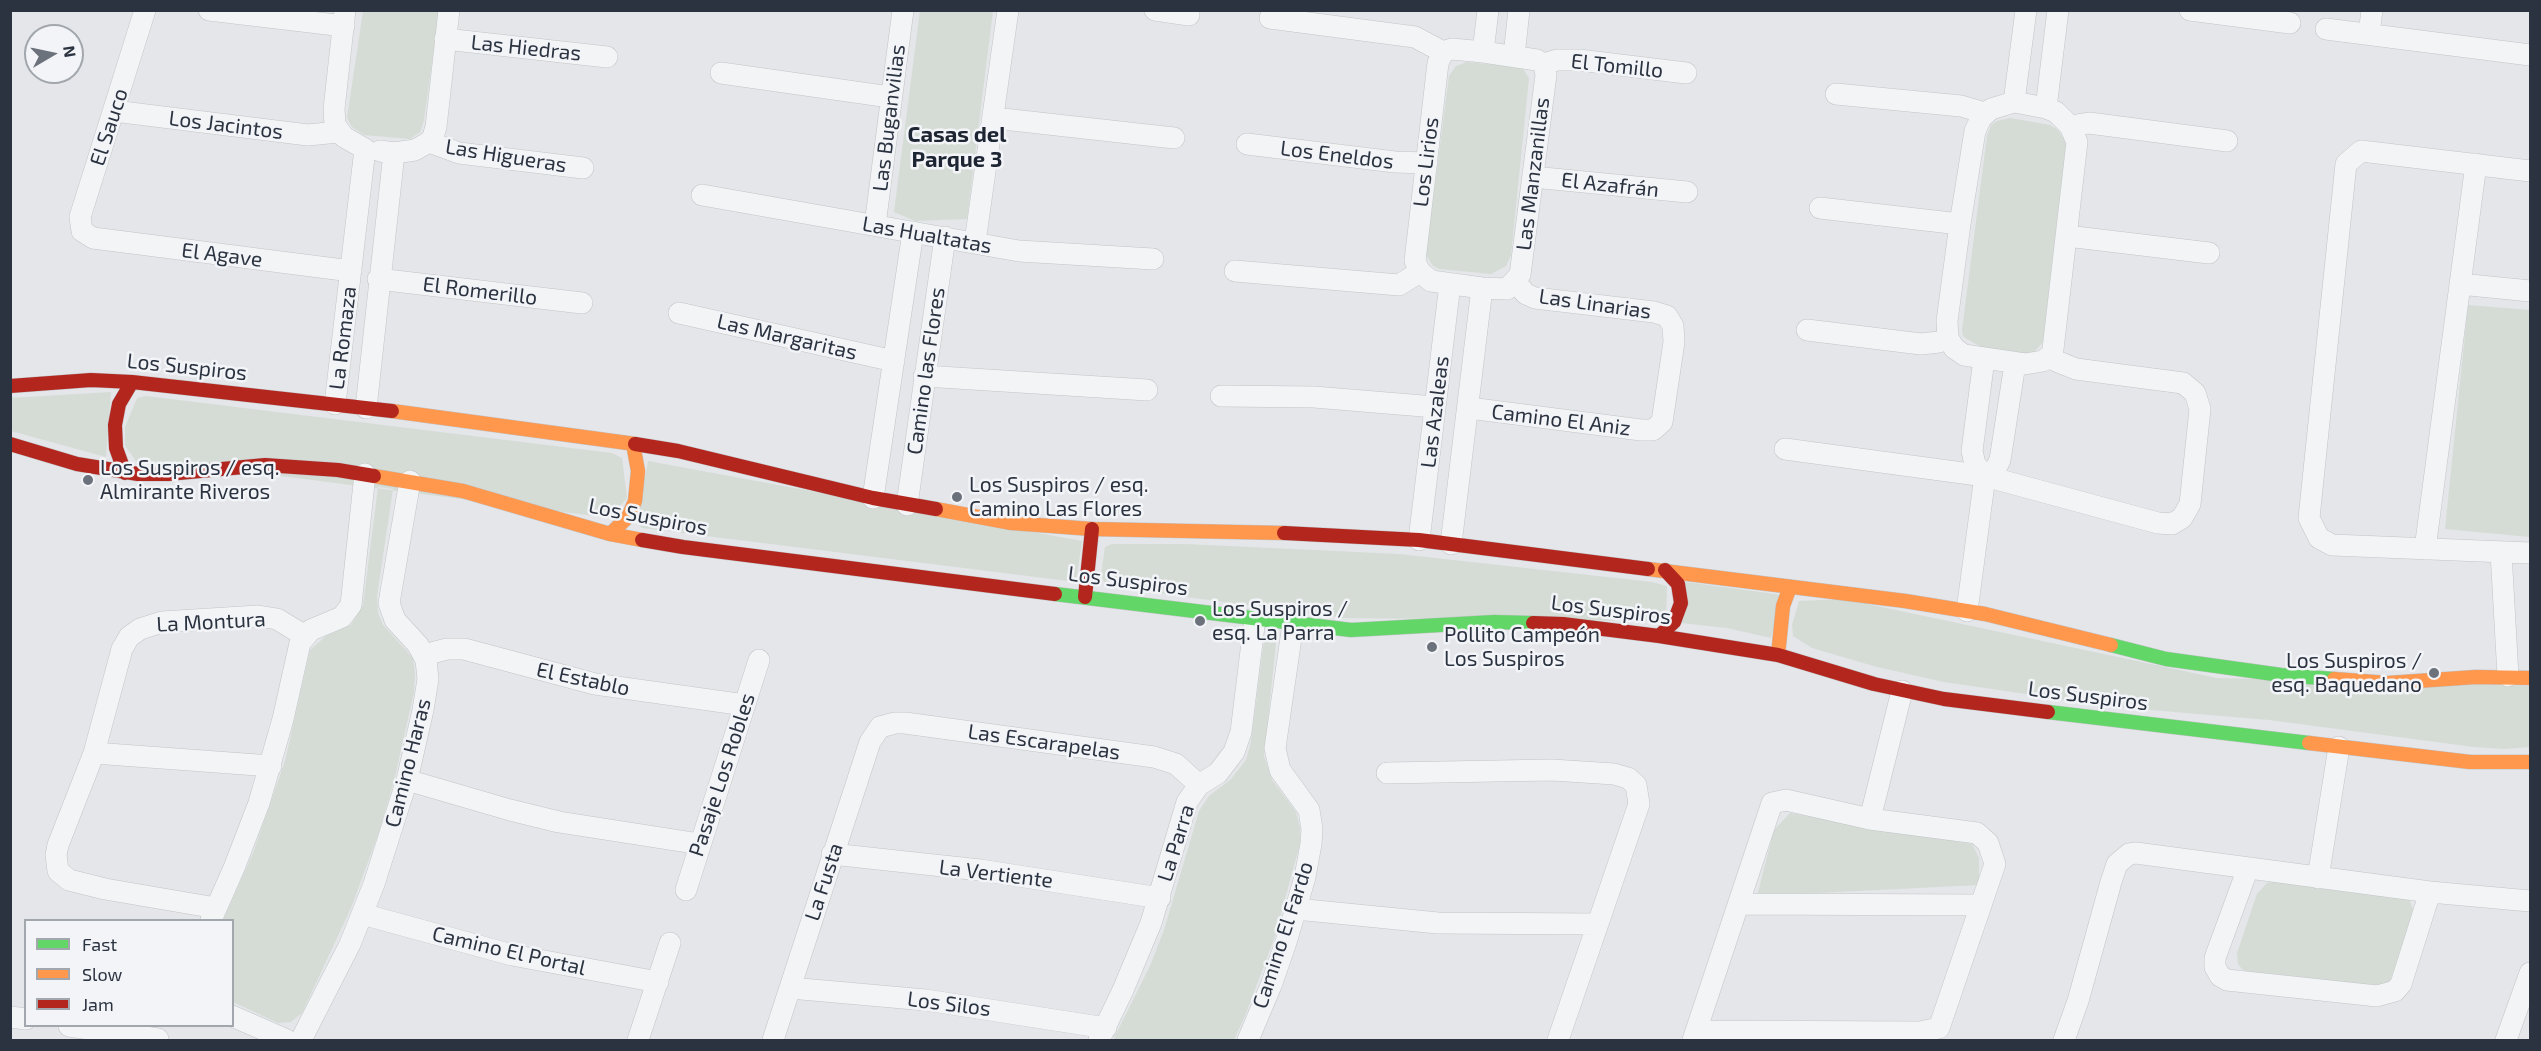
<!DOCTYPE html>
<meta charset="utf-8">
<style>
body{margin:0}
#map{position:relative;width:2541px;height:1051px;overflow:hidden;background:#e4e6e9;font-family:"Exo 2",sans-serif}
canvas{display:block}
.frame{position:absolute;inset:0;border:12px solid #2b3341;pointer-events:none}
.legend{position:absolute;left:24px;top:919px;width:210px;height:108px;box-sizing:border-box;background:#f2f4f7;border:2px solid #a2a7ae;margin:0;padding:8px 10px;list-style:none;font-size:18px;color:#2b3341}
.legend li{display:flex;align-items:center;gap:12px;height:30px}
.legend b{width:30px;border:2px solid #a2a7ae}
.north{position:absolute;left:24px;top:24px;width:60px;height:60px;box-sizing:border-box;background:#f2f4f7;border:2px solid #a2a7ae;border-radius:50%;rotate:81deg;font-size:16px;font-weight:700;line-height:24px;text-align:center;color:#2b3341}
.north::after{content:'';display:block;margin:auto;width:21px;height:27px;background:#6c727c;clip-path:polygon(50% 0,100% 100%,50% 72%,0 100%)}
</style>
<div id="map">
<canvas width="2541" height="1051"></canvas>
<div class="frame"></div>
<ul class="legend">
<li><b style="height:8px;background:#63d668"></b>Fast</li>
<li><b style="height:8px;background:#ff974d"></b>Slow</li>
<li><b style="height:8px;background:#b3261e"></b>Jam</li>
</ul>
<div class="north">N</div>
</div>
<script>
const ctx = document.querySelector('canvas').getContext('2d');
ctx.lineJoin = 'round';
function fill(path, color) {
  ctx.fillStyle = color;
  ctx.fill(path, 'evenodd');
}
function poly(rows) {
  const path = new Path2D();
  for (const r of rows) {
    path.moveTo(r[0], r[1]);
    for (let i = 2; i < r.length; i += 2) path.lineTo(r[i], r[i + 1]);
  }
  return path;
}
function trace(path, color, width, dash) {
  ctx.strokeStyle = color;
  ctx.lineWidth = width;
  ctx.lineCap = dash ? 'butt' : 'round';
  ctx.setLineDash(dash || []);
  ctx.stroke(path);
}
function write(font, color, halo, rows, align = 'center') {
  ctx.font = font + ' "Exo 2",sans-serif';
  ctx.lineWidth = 5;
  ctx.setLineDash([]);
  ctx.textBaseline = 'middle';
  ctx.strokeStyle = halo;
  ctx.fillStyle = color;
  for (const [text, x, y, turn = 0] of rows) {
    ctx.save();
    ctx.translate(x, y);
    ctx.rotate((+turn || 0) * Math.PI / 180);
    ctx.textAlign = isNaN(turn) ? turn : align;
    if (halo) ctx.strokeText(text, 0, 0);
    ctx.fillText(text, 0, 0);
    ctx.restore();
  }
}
fill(poly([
 [363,11,439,11,424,120,420,132,410,139,364,135,352,127,347,118],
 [920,11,993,11,967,219,915,221,894,212],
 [1467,62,1518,67,1523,69,1529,78,1511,255,1506,266,1491,274,1439,269,1432,265,1426,254,1449,76,1456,66],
 [2010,118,2050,125,2058,130,2066,143,2043,342,2035,351,2027,354,1983,348,1967,339,1963,336,1962,330,1987,136,1991,125,1997,121],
 [2468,305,2530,310,2530,537,2445,529],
 [111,392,106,457,11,431,10,398],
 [146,396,612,453,622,458,627,498,610,518,171,462,136,461,125,446,125,427,137,398],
 [648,461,1082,541,1076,582,642,528,637,523],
 [378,487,393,489,377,596,378,613,383,625,413,658,415,673,414,692,394,781,379,832,351,908,302,1013,291,1022,278,1023,233,1002,232,920,223,920,253,853,285,761,310,650,326,636,351,625,363,605],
 [1112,544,1186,544,1399,554,1652,582,1667,586,1666,621,1341,618,1106,586,1101,575,1105,547],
 [1686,582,1782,595,1771,638,1727,628,1681,623],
 [1844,599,2217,678,2530,686,2530,747,2504,749,2474,747,2269,720,2115,707,1944,682,1877,667,1812,648,1793,636,1792,625,1799,601],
 [1268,634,1274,635,1276,643,1264,756,1272,780,1296,812,1300,828,1300,844,1274,939,1245,1016,1234,1040,1113,1040,1150,966,1164,930,1199,811,1209,796,1231,779,1246,760,1251,742,1264,640],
 [1790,813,1972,844,1979,858,1979,885,1757,896,1774,830],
 [2279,881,2409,899,2414,912,2413,919,2390,980,2385,984,2371,985,2246,971,2242,969,2238,964,2237,953,2257,894,2267,883]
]), '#d5dcd5');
const street = poly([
 [145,10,80,217,82,231,93,238,351,271],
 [209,10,344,26],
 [1155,10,1189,15],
 [2190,10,2290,23],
 [1270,18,1415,37,1443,52],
 [2326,29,2530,55],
 [2369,34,2372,10],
 [445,39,607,57],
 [1443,52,1438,63,1415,261,1420,272,1431,281,1482,288,1507,289,1520,275,1546,75,1544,64],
 [1443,52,1452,49,1483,52,1537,60,1544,64],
 [1483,52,1488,10],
 [1514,56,1519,10],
 [1544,64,1557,60,1579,60,1686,73],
 [721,73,890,97],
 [1836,94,1961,106,1985,113],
 [2014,102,2046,108,2056,112,2070,126,2077,142,2053,349,2051,355,2043,361,2025,364,1964,355,1954,348,1948,338,1947,321,1960,224,1975,131,1981,118,1991,109,2014,102],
 [2014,102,2026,10],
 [2046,108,2058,10],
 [114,111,308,135,338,132],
 [994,118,1174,138],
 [2070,126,2089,123,2227,141],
 [429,142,459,153,583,168],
 [1247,144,1395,162,1427,163],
 [380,151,394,153,415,150,429,142,433,137,436,127,449,10],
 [2530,171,2361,151,2346,164,2309,518,2319,538,2332,545,2530,553],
 [1533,177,1687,192],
 [702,195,1019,251,1153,259],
 [1820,208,1960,224],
 [875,225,903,10],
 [2067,236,2209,253],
 [975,242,1008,10],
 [1235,271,1399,285,1420,272],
 [378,279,582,303],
 [2460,284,2530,291],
 [679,313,894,361],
 [1807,330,1921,344,1939,342,1948,338],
 [1984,359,1972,451,1975,464,1985,476],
 [924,376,1147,390],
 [1221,396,1314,397,1435,407],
 [335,404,365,149,344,137,335,125,334,109,345,10],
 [366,408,394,153],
 [1469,408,1641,430,1653,430,1662,422,1674,342,1673,326,1667,316,1654,312,1535,298,1526,294,1515,282],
 [1785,449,1985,476,2158,523,2172,524,2182,518,2190,504,2200,409,2195,393,2183,383,2076,369,2056,361,2051,355],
 [873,498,913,232],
 [907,505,945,237],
 [1419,540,1450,284],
 [1451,544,1482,288],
 [2425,549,2476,164],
 [2501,552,2508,676],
 [1967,611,1985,476,1996,468,2000,460,2015,364],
 [424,655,447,649,464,649,595,684,745,705],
 [94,753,271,766],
 [1387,773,1552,770,1614,774,1628,778,1636,785,1639,804,1558,1040],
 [407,780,510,810,559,822,700,844],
 [1870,819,1902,691],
 [832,854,980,870,1160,898],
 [2248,868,2215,958,2215,967,2220,976,2227,980,2377,996,2395,991,2401,984,2430,892],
 [2318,878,2339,747],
 [686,890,759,660],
 [1739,904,1981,905],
 [216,908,105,889,69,880,58,871,56,855,58,845,94,753,122,649,129,637,140,629,162,622,258,616,277,619,305,636],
 [1296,909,1438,923,1597,924],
 [362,914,512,955,658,982],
 [211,920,234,868,259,803,283,719,300,643,311,630,342,617,351,605,365,474],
 [790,988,926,1000,1106,1028],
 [232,1016,287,1040],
 [10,1017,26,1019],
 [69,1026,158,1039],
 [301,1040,350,944,374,884,407,780,423,710,428,679,426,660,418,645,395,620,389,603,410,481],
 [638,1040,670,943],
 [773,1040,870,742,880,727,895,723,905,723,1154,757,1176,764,1199,785],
 [1099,1040,1123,990,1151,923,1187,802,1199,785,1218,773,1234,752,1241,732,1255,618],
 [1248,1040,1272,983,1287,939,1305,877,1311,844,1312,829,1309,810,1280,770,1275,748,1293,624],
 [1693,1040,1772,803,1786,800,1870,819,1977,833,1988,843,1995,864,1939,1028,1920,1032,1696,1031],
 [2064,1040,2078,1001,2111,882,2117,864,2129,854,2136,853,2430,892,2530,901],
 [2506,1040,2530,973]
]);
const fast = poly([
 [1055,594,1351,630,1494,622,1533,623],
 [2111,645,2166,659,2281,675,2334,679],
 [2048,712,2309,743]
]);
const slow = poly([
 [392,411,635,444],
 [374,476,463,491,610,534,642,540],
 [936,509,1011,523,1092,529,1284,533],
 [610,534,628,517,635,501,638,471,633,444],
 [1648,569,1905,601,1985,614,2111,645],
 [1778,655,1783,606,1790,587],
 [2334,679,2388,683,2476,677,2530,678],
 [2309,743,2470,762,2530,762]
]);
const jam = poly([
 [10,386,91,380,132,382,392,411],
 [10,444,77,464,138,474,168,474,265,465,338,470,374,476],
 [635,444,678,451,873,498,936,509],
 [125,473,116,448,115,425,119,404,132,382],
 [1284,533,1419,540,1648,569],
 [642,540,683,547,1055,594],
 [1085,597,1092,529],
 [1533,623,1563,624,1659,636,1778,655,1874,684,1944,699,2048,712],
 [1659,636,1674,622,1681,603,1678,584,1665,570]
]);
trace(street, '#c2c4c7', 22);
trace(fast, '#c2c4c7', 15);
trace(slow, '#c2c4c7', 15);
trace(jam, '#c2c4c7', 15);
trace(street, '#f3f4f5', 21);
trace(fast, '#63d668', 14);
trace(slow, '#ff974d', 14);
trace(jam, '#b3261e', 14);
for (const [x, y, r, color] of [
 [88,480,6,"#6c727c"],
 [957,497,6,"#6c727c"],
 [1200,621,6,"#6c727c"],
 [1432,647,6,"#6c727c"],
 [2434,673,6,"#6c727c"]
]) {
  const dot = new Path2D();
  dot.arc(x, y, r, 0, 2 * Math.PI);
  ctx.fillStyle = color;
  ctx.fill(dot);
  trace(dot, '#f2f4f7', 2);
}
write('21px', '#2b3341', '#f2f4f7', [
 ["Las Hiedras",526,48,6],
 ["El Tomillo",1617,66,6],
 ["Las Buganvilias",889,118,-83],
 ["Los Jacintos",226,125,7],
 ["El Sauco",109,127,-72],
 ["Los Eneldos",1337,155,7],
 ["Las Higueras",506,156,9],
 ["Los Lirios",1426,162,-83],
 ["Las Manzanillas",1533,174,-83],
 ["El Azafrán",1610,185,6],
 ["Las Hualtatas",927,235,10],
 ["El Agave",222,255,7],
 ["El Romerillo",480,291,7],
 ["Las Linarias",1595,304,8],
 ["Las Margaritas",787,337,13],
 ["La Romaza",343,338,-83],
 ["Los Suspiros",187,367,6],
 ["Camino las Flores",926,371,-82],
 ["Las Azaleas",1435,412,-83],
 ["Camino El Aniz",1561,420,7],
 ["Los Suspiros",648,517,11],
 ["Los Suspiros",1128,581,7],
 ["Los Suspiros",1611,610,7],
 ["La Montura",211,622,-3],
 ["El Establo",583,679,12],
 ["Los Suspiros",2088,696,7],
 ["Las Escarapelas",1044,742,8],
 ["Camino Haras",408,763,-76],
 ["Pasaje Los Robles",722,775,-72],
 ["La Parra",1176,843,-73],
 ["La Vertiente",996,874,7],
 ["La Fusta",824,882,-72],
 ["Camino El Fardo",1283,935,-72],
 ["Camino El Portal",509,951,13],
 ["Los Silos",949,1004,7]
]);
write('21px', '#2b3341', '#f2f4f7', [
 ["Los Suspiros / esq.",100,468],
 ["Almirante Riveros",100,492],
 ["Los Suspiros / esq.",969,485],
 ["Camino Las Flores",969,509],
 ["Los Suspiros /",1212,609],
 ["esq. La Parra",1212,633],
 ["Pollito Campeón",1444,635],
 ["Los Suspiros",1444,659],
 ["Los Suspiros /",2422,661,"right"],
 ["esq. Baquedano",2422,685,"right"]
], 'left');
write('bold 22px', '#1d2432', '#f2f4f7', [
 ["Casas del",957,135],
 ["Parque 3",957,160]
]);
</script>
